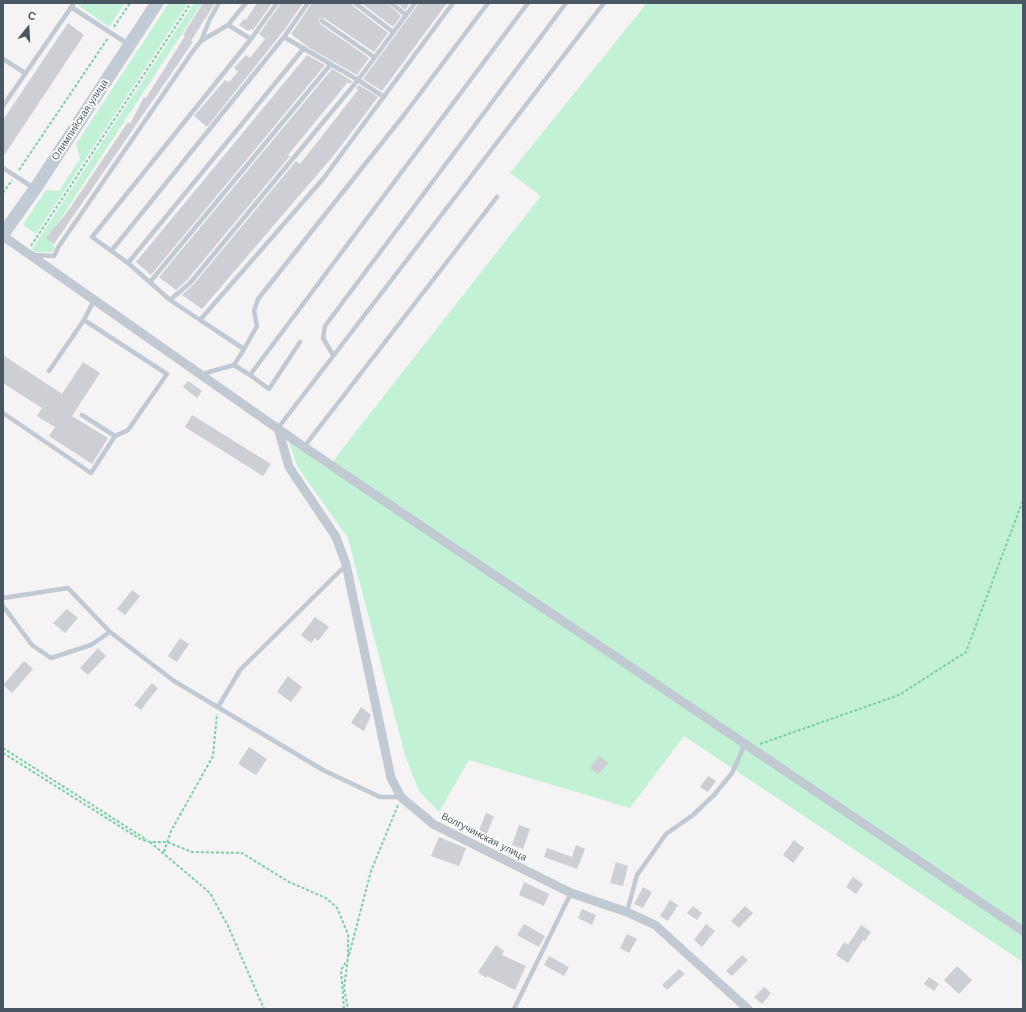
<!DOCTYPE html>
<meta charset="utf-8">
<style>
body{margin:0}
#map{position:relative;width:1026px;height:1012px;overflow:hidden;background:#f5f3f3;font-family:"Work Sans",sans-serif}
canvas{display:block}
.frame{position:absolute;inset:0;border:4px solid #4a5661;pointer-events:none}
.north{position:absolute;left:8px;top:8px;width:40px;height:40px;-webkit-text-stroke:3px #fff;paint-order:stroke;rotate:18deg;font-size:11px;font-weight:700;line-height:16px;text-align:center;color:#4a5661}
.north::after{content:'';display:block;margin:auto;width:14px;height:18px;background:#4a5661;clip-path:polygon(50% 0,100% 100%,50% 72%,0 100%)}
</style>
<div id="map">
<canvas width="1026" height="1012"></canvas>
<div class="frame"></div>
<div class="north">С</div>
</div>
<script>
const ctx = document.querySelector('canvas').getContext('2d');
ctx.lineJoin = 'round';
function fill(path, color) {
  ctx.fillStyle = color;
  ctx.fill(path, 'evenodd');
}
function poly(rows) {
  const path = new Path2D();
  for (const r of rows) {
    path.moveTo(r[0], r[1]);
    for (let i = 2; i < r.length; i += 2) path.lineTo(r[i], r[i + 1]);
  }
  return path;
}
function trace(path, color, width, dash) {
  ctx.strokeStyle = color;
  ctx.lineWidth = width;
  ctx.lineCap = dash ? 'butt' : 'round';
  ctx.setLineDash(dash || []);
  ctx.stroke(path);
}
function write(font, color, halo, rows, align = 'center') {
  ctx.font = font + ' "Work Sans",sans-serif';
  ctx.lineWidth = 3.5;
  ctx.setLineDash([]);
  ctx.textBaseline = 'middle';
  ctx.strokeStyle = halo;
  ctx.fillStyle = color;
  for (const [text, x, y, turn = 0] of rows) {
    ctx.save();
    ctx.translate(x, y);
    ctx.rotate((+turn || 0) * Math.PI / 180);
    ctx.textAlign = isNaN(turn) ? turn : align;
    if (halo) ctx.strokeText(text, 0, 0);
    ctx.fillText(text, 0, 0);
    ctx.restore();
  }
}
fill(poly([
 [79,3,125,3,109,27,78,5],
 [169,3,188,3,36,234,23,225,46,190,59,191,80,159,76,144],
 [194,3,202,3,48,238,55,247,52,252,35,252,32,249],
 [647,3,1023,3,1023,962,684,736,630,808,469,760,439,812,419,791,405,755,348,538,297,466,289,442,328,469,343,448,541,196,510,173]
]), '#c3f1d5');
fill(poly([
 [203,3,215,3,191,41,193,42,54,244,46,238,68,211,128,122,130,124,144,97,146,98,185,36,183,35],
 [257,3,272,3,253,30,251,29,248,31,239,25,244,19,246,20],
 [281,3,303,3,285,29,207,127,194,116,225,80,229,82,238,72,234,68,246,55,250,58,265,39,259,34],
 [312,3,351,3,353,6,388,33,374,52,324,18,319,19,320,24,369,58,357,75,311,49,291,34],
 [361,3,387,3,401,16,393,27],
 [397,3,410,3,405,10],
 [419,3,447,3,382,91,363,79],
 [68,23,84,35,3,157,3,120],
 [307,55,325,65,151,275,136,262],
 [332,69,352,81,350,84,348,82,288,155,290,156,187,280,176,290,159,277],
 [359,85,378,97,334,155,202,309,182,295,193,285,296,161,300,164,358,90,356,88],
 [3,355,62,394,83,362,100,373,72,416,108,438,92,464,49,436,55,427,37,416,42,408,3,383],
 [188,381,202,391,197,398,183,387],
 [192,415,271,464,263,476,185,427],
 [132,590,140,596,125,615,117,609],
 [67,609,78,618,65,633,53,623],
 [315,617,329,627,318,641,315,638,311,643,301,635],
 [180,638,189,644,177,662,168,656],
 [98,648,106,656,88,675,80,668],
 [24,661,33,669,12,693,3,685],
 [288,676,302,687,291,702,277,692],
 [152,683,158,688,141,710,134,705],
 [361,707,371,715,364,731,351,723],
 [249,747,267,759,256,775,238,764],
 [599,756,609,763,598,774,590,768],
 [708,776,716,781,708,792,700,787],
 [486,813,494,816,486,836,478,833],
 [519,825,530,829,523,849,512,845],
 [439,837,466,848,459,866,431,856],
 [794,840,804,848,793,863,783,855],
 [576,845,585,849,577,869,544,857,547,848,572,857],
 [616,862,628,866,623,886,610,883],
 [853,877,863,884,856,894,846,887],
 [524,882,549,894,544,906,519,895],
 [643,887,652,892,643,908,634,904],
 [670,900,678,905,668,921,660,916],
 [693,906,702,913,697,920,687,913],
 [745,906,753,913,739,928,731,921],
 [582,909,596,915,592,925,578,918],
 [524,924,545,936,539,947,517,935],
 [706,924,715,931,702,947,694,940],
 [861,925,871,932,865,941,863,940,848,963,836,955,844,942,848,945],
 [627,934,637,939,629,953,620,948],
 [496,945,504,951,502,955,526,966,515,990,487,976,486,978,478,972],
 [742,955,748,960,732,976,726,971],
 [549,956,569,967,564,976,544,965],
 [957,966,972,980,959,994,944,980],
 [679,969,685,974,667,990,662,985],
 [929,977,939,984,934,991,924,984],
 [764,987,771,993,762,1004,754,997]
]), '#cdcfd5');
trace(poly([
 [114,27,130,3],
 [19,170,108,38],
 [3,193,12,180],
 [31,246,191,3],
 [760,744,899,695,966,652,1023,500],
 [3,748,147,840],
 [3,753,140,839,150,842,167,842,192,852,242,853,289,882,326,898,337,908,348,934,348,958,344,988,348,1009],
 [150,842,210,893,228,926,264,1009],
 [164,852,171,831,213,756,217,714],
 [349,955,371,871,398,805],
 [344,1009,341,970,348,959]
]), '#7ad0a6', 2, [3, 2]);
trace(poly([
 [355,3,393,32],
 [391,3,406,15],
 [453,3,323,179,200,320,244,349,257,326,254,311,258,299,404,115,488,3],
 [71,7,128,44],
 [322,21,374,57],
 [228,25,246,3],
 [284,37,308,3],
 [201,41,210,19,219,3],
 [3,59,25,73],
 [384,97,358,80,415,3],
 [3,106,74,3],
 [3,168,34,188],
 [112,250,284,37,358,80,190,283,170,300,128,263,92,237,251,39],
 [33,255,54,256,59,246,193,51,201,41,228,25,251,39,277,3],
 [128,263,304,48],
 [150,282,331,64],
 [170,300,200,320],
 [84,320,94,300],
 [333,355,323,338,325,326,566,3],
 [234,365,244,349],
 [202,374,234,365,250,375,528,3],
 [250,375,269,389,300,342],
 [3,413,91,473,115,436,128,430,167,374,84,320,49,371],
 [82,415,115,436],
 [278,428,604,3],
 [304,447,497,197],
 [3,598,68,588,110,632,174,681,323,770,380,797,400,797],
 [3,606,32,645,51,658,91,645,110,632],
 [218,707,240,670,346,565],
 [627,912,637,875,666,834,693,815,715,794,732,773,745,744],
 [514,1009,571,893]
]), '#c1cad2', 4.5);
trace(poly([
 [3,236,304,447,1023,931],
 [278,428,289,467,336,537,346,564,391,778,401,797,433,824,571,893,627,912,655,925,748,1009]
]), '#c1cad2', 9);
trace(poly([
 [3,234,35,189,157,3]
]), '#c1cbd6', 13);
write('10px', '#4a5661', '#fff', [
 ["Олимпийская улица",80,120,-57],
 ["Волгучинская улица",484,837,27]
]);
</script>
